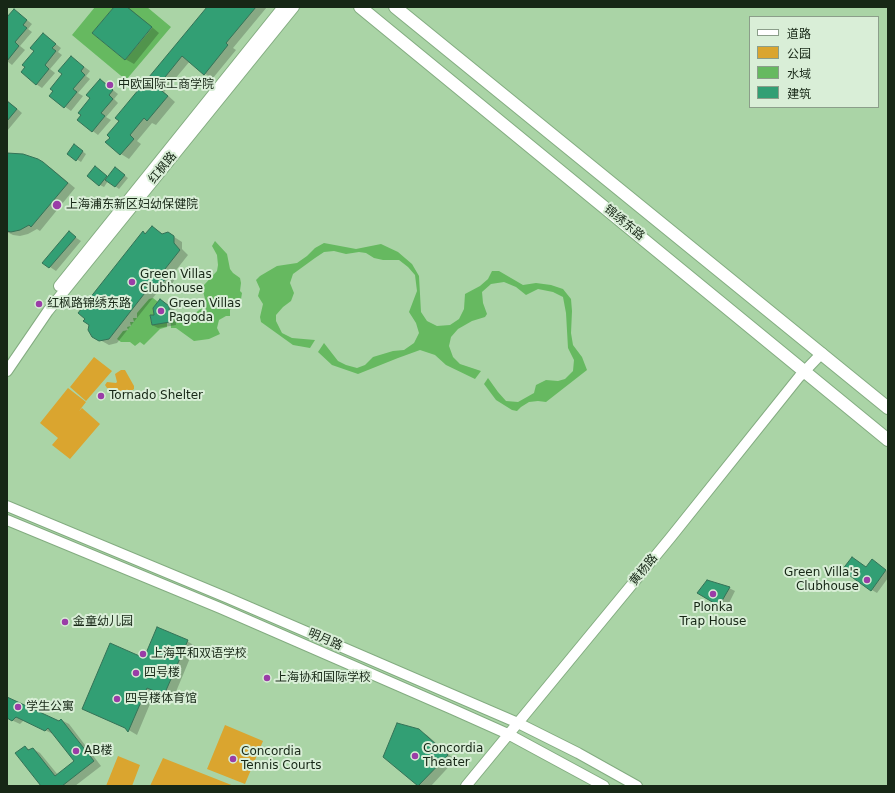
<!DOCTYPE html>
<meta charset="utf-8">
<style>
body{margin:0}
#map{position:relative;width:895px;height:793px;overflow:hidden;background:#aad4a6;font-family:"DejaVu Sans","Noto Sans SC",sans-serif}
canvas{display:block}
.frame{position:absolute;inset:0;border:8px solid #172716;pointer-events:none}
.legend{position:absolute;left:749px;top:16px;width:130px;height:92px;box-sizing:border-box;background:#d9eed7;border:1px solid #8b9e8a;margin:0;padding:5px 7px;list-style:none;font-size:12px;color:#172716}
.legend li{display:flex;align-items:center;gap:8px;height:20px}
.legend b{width:20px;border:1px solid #8b9e8a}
</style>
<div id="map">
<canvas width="895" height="793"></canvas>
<div class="frame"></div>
<ul class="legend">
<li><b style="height:5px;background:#fff"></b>道路</li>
<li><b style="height:11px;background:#daa52f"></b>公园</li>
<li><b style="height:11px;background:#66b960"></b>水域</li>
<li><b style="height:11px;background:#329f74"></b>建筑</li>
</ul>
</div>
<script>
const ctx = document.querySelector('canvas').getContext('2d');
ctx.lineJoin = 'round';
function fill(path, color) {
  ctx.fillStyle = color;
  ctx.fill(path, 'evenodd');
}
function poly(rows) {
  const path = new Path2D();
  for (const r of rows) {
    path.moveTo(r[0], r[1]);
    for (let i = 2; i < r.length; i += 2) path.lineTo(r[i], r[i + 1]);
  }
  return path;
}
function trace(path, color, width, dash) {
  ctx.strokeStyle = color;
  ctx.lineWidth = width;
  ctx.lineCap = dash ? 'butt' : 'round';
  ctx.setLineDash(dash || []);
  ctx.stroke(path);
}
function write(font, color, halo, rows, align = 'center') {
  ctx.font = font + ' "DejaVu Sans","Noto Sans SC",sans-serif';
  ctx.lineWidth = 4;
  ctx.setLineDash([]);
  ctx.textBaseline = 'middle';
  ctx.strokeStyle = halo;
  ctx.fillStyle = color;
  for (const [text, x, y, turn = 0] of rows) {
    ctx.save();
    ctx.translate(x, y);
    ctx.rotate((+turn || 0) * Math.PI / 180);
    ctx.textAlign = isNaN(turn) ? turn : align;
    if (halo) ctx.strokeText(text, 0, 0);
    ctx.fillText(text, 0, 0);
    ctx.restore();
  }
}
fill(poly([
 [94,357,112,371,86,401,70,387],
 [121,370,125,370,134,386,134,389,130,392,124,393,112,391,107,388,105,385,107,382,116,383,117,382,115,374],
 [68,388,86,402,79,411,82,408,100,424,70,459,52,445,58,438,40,423],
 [225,725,263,741,245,784,207,769],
 [118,756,140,765,132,786,106,786],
 [163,758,234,786,150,786]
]), '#daa52f');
fill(poly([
 [95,7,114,7,92,33,125,60,152,28,127,7,147,7,171,27,126,80,72,35],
 [215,241,227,254,230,269,233,273,240,278,241,283,240,291,242,293,241,299,233,301,230,310,230,316,226,316,219,320,217,328,220,334,209,339,194,341,176,328,171,328,170,315,193,315,204,306,205,299,203,291,204,285,217,271,218,265,217,255,212,246],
 [324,243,356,249,381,244,398,252,412,264,419,276,421,312,427,321,437,326,450,325,459,319,464,309,465,294,480,286,488,279,492,271,499,271,523,285,536,283,551,285,563,289,571,299,572,311,571,333,573,345,582,357,587,370,546,402,538,401,529,402,521,407,517,411,512,410,496,400,484,384,488,378,498,392,506,401,518,402,534,393,536,385,546,380,558,381,565,379,573,371,574,360,568,348,566,313,563,297,553,292,538,289,526,295,516,287,504,282,491,284,482,292,483,303,487,314,485,317,472,321,458,329,451,337,449,346,453,357,460,364,481,371,475,379,446,365,435,355,420,350,398,358,358,374,332,365,318,352,324,343,338,361,346,365,357,368,365,365,373,357,393,351,404,350,414,343,419,333,416,323,409,312,417,291,415,275,408,267,399,260,383,260,374,258,366,253,359,252,346,254,334,251,324,252,315,258,293,274,290,283,294,293,291,301,283,307,276,315,276,321,282,333,292,338,315,340,310,348,293,345,261,322,260,317,263,304,258,296,260,289,256,280,260,276,277,266,297,263,307,256,315,248],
 [153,298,158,302,153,308,154,315,150,316,152,325,162,323,167,320,167,327,160,329,144,345,140,342,135,346,130,342,121,342,117,339,123,331,128,330,127,327,131,326,130,322,134,322,133,318,137,318,137,313,149,299]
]), '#66b960');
fill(poly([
 [115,7,128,7,159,33,134,64,125,59],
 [205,7,267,7,233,48,236,50,213,78,205,74,190,61,164,92,175,102,156,125,152,123,137,141,141,144,129,159,121,154,107,142,207,9],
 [14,10,32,24,28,29,32,32,20,46,25,50,12,65,7,61,7,18],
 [43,34,61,48,58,52,62,55,50,69,55,73,42,88,36,84,26,67],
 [71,57,90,71,86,76,90,79,78,93,83,96,71,111,50,96,63,74],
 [100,80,118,94,114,99,118,103,106,117,111,120,98,135,78,120,92,98],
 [7,100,22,113,7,131],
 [78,148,86,154,81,162,69,154],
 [7,154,43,163,51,168,75,188,40,231,37,229,28,234,20,236,13,235,7,232],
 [99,170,108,177,119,171,128,178,119,189,108,181,104,187,100,185],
 [152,227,164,235,168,233,182,242,182,249,188,255,173,274,174,280,172,285,167,288,150,289,156,294,117,343,109,345,100,340,143,232,146,234],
 [69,233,81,241,56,271,44,263],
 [161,300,175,310,176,325,158,328,152,325],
 [878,564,888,572,888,578,877,593,872,590,867,568],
 [707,581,729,588,735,591,726,609,699,593],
 [187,641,195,646,173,699,155,692,137,735,127,729,83,709,144,659],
 [7,699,59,722,61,720,69,724,101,766,75,786,42,786,25,747,30,750,33,749,40,753,58,775,75,761,53,734,24,720,20,724,7,718],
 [418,730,427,735,455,760,431,786,419,786,384,756]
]), '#0003');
const building = poly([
 [114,7,127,7,152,27,125,60,92,33,114,7],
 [207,7,256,7,226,43,228,45,204,75,182,56,157,87,168,96,147,121,144,118,130,135,134,139,120,155,105,142,110,138,107,135,119,121,115,118,207,7],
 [14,9,27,20,23,25,27,28,15,42,19,46,7,61,7,17,14,9],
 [43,33,56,44,52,48,56,51,45,65,49,69,36,85,21,72,25,67,22,65,34,51,30,48,43,33],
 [71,56,84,67,81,71,85,75,73,89,77,92,64,108,49,96,53,91,50,89,62,74,58,71,71,56],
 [100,79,113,90,109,95,113,99,101,113,105,116,92,132,77,120,81,115,78,113,90,98,86,95,100,79],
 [7,101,17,109,7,121,7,101],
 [74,144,83,151,76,161,67,154,74,144],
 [7,153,23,154,38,159,43,162,68,183,31,227,29,225,20,230,11,232,7,231,7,153],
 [95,166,107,176,99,186,87,176,95,166],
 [115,167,125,175,115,187,105,180,115,167],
 [152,226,162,234,168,232,174,236,174,243,180,250,165,269,166,275,164,281,158,284,143,285,148,289,109,339,99,341,92,337,88,330,89,325,83,321,85,319,78,313,143,231,145,234,152,226],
 [69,231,76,237,49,268,42,263,69,231],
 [160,299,169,306,170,322,152,325,150,315,154,315,153,308,160,299],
 [852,557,866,567,872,559,886,570,871,591,842,570,852,557],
 [707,580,730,587,719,606,697,593,707,580],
 [157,627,188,640,164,695,147,688,128,732,125,728,82,709,110,643,144,658,157,627],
 [7,697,59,721,61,719,94,761,62,786,41,786,15,753,25,746,28,750,33,748,55,776,74,761,48,728,45,731,16,717,12,721,7,718,7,697],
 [397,723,419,729,448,755,418,786,383,757,397,723]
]);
fill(building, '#329f74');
trace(building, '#357257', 1);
const tertiary = poly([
 [59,286,283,7],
 [7,371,48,311,294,7],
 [7,506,228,598,518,723,578,753,637,786],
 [7,520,220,608,452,709,508,734,604,786],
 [466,786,671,537,799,377,822,353]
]);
const secondary = poly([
 [360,7,888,440],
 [395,7,888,408]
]);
trace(tertiary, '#83ac80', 12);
trace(secondary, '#83ac80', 14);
trace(tertiary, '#fff', 10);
trace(secondary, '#fff', 12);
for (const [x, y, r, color] of [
 [110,85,4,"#9a3da7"],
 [57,205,5,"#9a3da7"],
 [132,282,4,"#9a3da7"],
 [39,304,4,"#9a3da7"],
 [161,311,4,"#9a3da7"],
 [101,396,4,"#9a3da7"],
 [867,580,4,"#9a3da7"],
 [713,594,4,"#9a3da7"],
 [65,622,4,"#9a3da7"],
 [143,654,4,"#9a3da7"],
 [136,673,4,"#9a3da7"],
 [267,678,4,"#9a3da7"],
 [117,699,4,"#9a3da7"],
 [18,707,4,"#9a3da7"],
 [76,751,4,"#9a3da7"],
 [415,756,4,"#9a3da7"],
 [233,759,4,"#9a3da7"]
]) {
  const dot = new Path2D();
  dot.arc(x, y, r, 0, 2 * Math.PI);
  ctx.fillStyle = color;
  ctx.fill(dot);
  trace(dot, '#d9eed7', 1.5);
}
write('12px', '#172716', '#d9eed7', [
 ["中欧国际工商学院",118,85],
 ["上海浦东新区妇幼保健院",66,205],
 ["Green Villas",140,275],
 ["Clubhouse",140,289],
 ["红枫路锦绣东路",47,304],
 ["Green Villas",169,304],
 ["Pagoda",169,318],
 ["Tornado Shelter",109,396],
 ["Green Villa's",859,573,"right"],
 ["Clubhouse",859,587,"right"],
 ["Plonka",713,608,"center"],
 ["Trap House",713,622,"center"],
 ["金童幼儿园",73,622],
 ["上海平和双语学校",151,654],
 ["四号楼",144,673],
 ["上海协和国际学校",275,678],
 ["四号楼体育馆",125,699],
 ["学生公寓",26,707],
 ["Concordia",423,749],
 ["Theater",423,763],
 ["AB楼",84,751],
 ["Concordia",241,752],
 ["Tennis Courts",241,766]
], 'left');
write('12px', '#172716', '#d9eed7', [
 ["红枫路",163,168,-51],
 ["锦绣东路",624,223,39],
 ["黄杨路",644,570,-51],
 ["明月路",325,640,23]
]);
</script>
